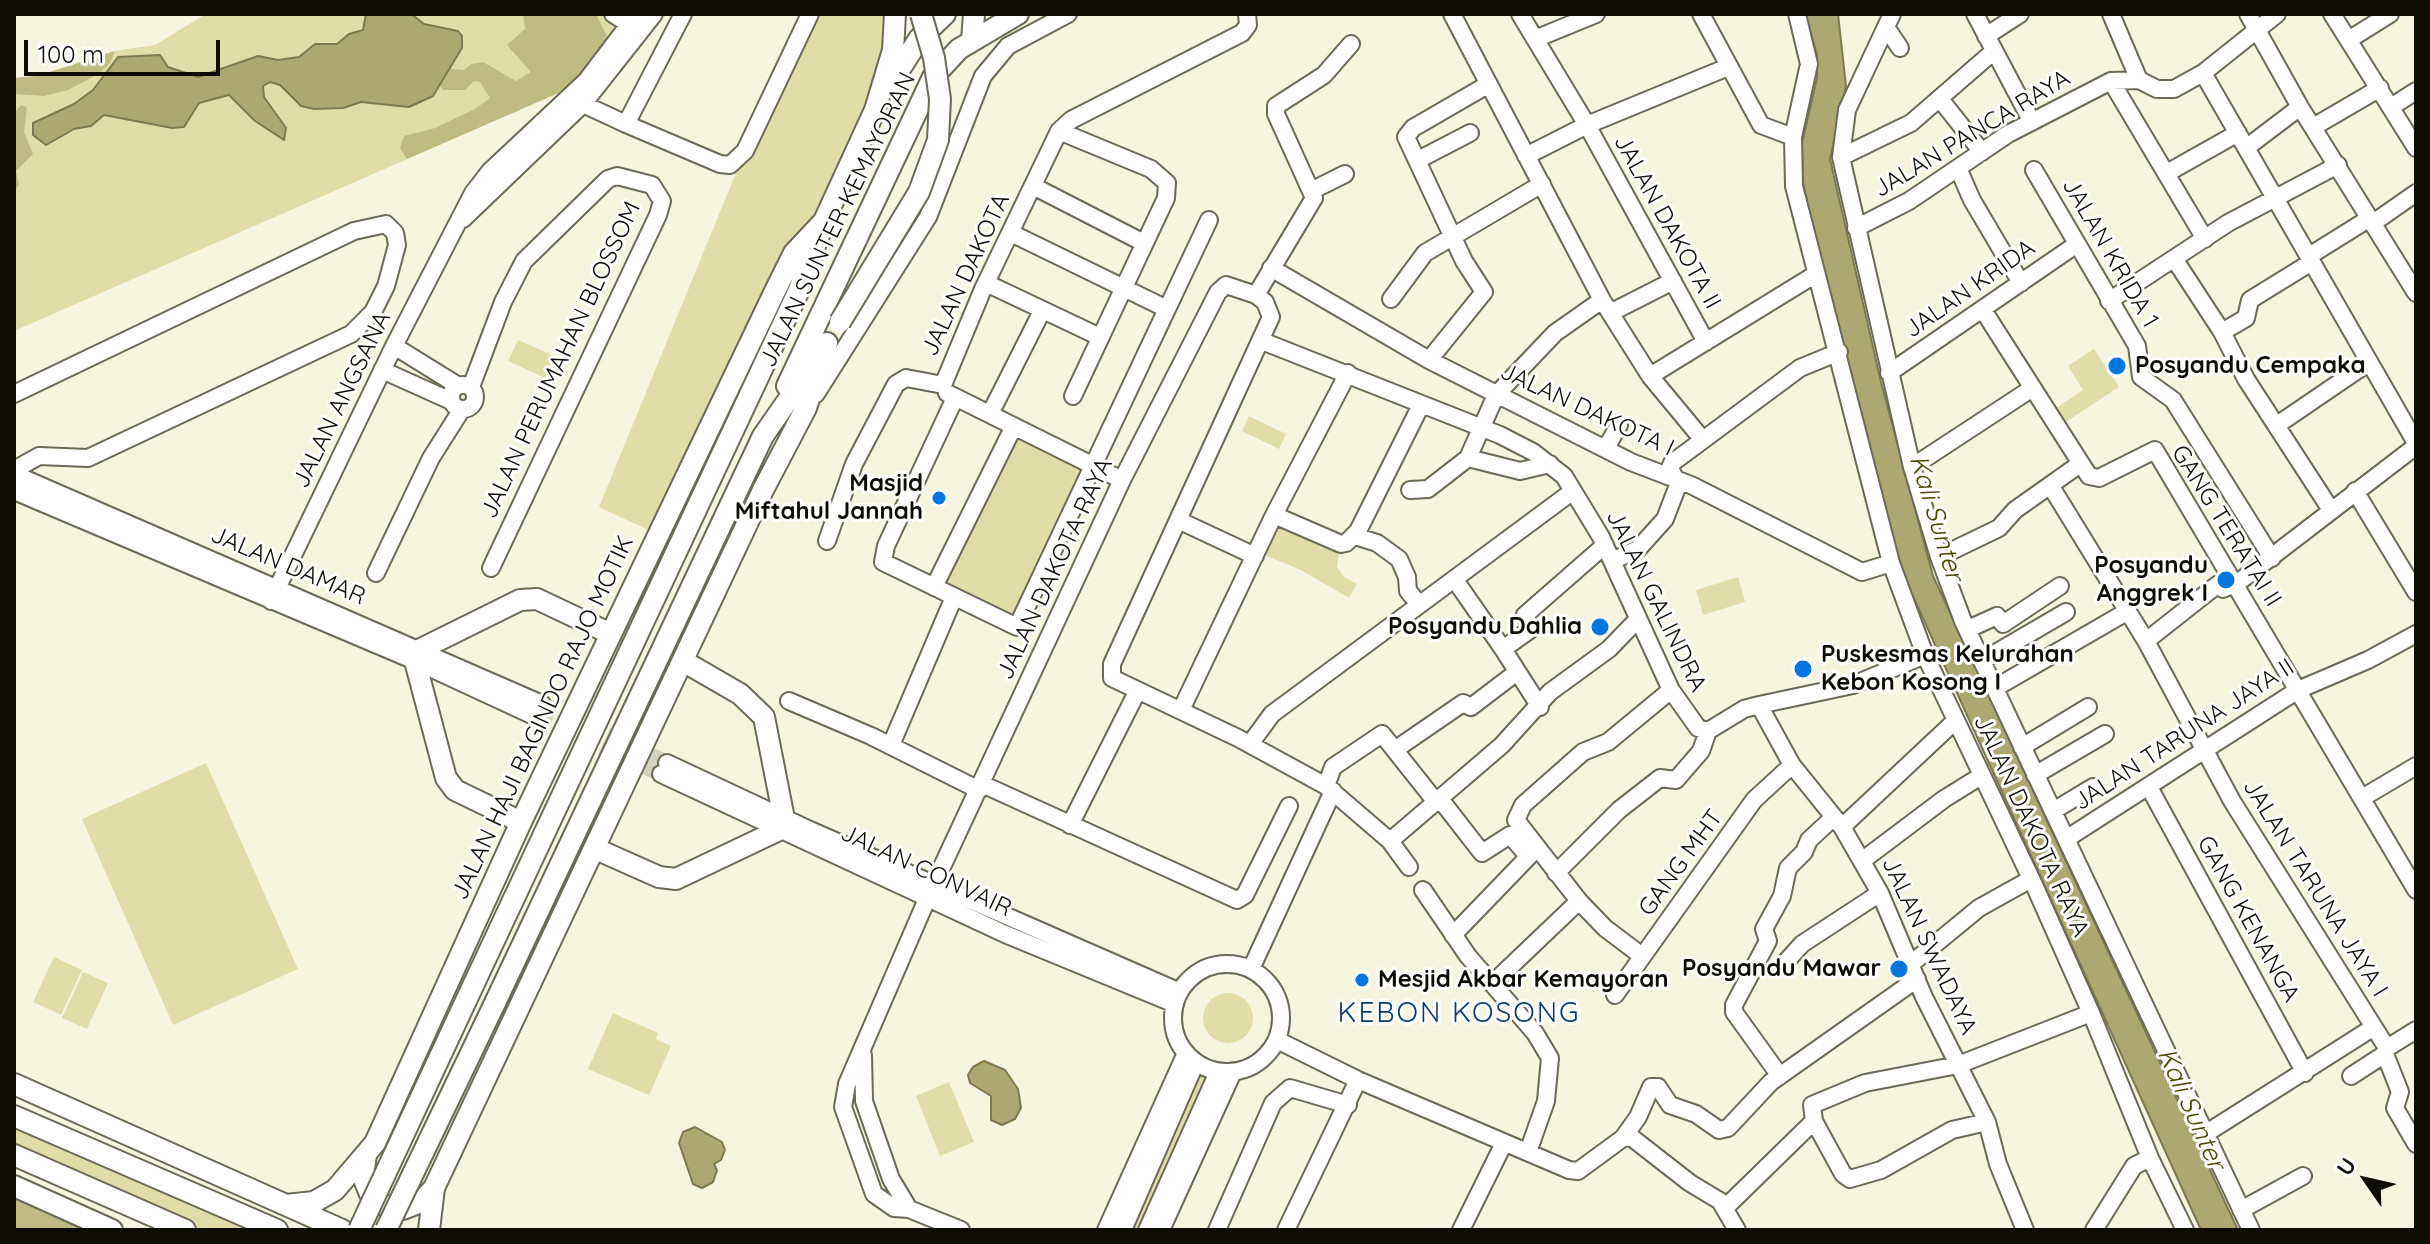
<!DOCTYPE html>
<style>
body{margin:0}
#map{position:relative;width:2430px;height:1244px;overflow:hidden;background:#f6f5e0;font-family:Quicksand,sans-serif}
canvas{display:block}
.frame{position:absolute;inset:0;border:16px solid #0d0d06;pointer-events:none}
.north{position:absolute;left:2326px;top:1140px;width:80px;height:80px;-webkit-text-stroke:6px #fff;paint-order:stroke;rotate:304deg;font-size:22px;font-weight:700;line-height:32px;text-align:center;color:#0d0d06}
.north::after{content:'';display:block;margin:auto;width:28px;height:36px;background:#0d0d06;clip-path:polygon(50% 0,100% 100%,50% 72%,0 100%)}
.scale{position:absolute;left:24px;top:40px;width:196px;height:36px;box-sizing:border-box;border:4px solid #0d0d06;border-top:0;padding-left:10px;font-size:24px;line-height:28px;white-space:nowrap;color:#0d0d06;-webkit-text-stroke:6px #fff;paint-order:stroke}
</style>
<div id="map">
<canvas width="2430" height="1244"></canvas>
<div class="frame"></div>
<div class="north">U</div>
<div class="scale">100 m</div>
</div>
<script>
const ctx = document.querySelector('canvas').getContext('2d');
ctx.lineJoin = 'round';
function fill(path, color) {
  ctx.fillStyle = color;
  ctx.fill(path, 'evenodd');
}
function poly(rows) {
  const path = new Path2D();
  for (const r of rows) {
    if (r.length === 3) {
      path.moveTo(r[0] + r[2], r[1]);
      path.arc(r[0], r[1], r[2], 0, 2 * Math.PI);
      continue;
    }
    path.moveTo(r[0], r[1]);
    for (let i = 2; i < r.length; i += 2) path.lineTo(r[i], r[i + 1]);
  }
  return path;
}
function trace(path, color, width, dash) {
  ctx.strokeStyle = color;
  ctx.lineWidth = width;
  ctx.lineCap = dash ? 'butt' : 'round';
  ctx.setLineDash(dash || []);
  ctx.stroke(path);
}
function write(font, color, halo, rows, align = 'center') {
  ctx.font = font + ' Quicksand,sans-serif';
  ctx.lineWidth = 6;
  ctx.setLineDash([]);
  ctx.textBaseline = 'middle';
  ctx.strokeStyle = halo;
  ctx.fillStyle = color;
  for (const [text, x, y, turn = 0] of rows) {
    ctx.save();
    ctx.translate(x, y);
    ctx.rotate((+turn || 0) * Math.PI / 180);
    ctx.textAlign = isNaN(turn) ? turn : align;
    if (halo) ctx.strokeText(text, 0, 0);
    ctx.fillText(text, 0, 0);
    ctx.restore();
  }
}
fill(poly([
 [206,14,613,14,630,24,586,81,14,331,14,78,37,76,115,51,155,45],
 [809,14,895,14,893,50,824,221,794,253,659,535,599,507,745,151],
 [518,340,554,356,545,378,508,361],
 [2094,349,2119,387,2058,427,2049,413,2083,390,2068,366],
 [1249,416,1286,434,1279,449,1242,431],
 [1021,434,1090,469,1014,620,945,585],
 [1280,523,1340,546,1337,567,1344,577,1357,584,1349,598,1299,569,1264,555],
 [1738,577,1745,602,1703,615,1696,590],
 [206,763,298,969,173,1025,82,819],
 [54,957,82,970,61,1015,33,1002],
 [83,972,108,983,87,1029,62,1018],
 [1228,1018,25],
 [613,1013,658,1033,656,1039,671,1046,649,1095,588,1069],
 [1196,1062,1211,1070,1146,1230,1121,1230],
 [949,1082,974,1142,940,1156,916,1096],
 [14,1116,277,1230,185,1230,14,1155]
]), '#e1dda9');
fill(poly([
 [523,14,596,14,610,42,586,81,407,159,400,148,404,136,435,128,475,109,490,98,480,82,474,81,465,90,443,90,440,86,451,69,464,70,471,64,483,62,516,81,531,72,507,45,525,29],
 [115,51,110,63,98,74,68,90,44,96,14,94,14,78,37,76],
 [22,105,27,108,24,132,33,154,16,171,19,185,14,192,14,112],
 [14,1189,109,1230,14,1230]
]), '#c0bb83');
const water = poly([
 [366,14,411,14,424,24,458,31,462,36,462,48,433,96,409,107,361,102,343,108,314,109,301,106,280,85,270,82,263,86,264,97,286,128,284,140,255,121,229,95,199,103,184,127,172,128,104,115,91,126,74,129,46,145,33,135,33,123,74,104,93,90,118,57,160,55,168,67,198,77,258,56,278,60,299,57,315,44,337,44,349,34,363,30,366,14],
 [1805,14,1838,14,1846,86,1830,159,1881,382,1933,576,2238,1230,2201,1230,1902,572,1850,394,1803,183,1802,143,1817,78,1817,55,1805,14],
 [984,1061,1005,1070,1018,1089,1021,1108,1015,1119,1002,1125,991,1120,991,1096,970,1083,968,1075,973,1067,984,1061],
 [695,1127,722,1142,725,1150,721,1160,714,1164,717,1170,713,1182,702,1188,693,1184,679,1143,683,1132,695,1127]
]);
fill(water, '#ada871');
trace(water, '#7d7a51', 2);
trace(poly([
 [542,704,667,763],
 [536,717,661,774]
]), '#d3d2bf', 16, [16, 8]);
const minor = poly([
 [613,14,637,29],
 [683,14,626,124,720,164,730,165,745,151,810,14],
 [1452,14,1602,300,1650,376,1703,440],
 [1520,14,1587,125,1706,342],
 [1701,14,1761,125,1793,137],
 [1797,14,1809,64,1793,137,1794,186,1891,563,1925,655,2035,887,2091,1013,2150,1158,2185,1230],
 [1892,14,1847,110,1841,157,1912,467,1939,557,1963,621,2251,1230],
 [1975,14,2032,122],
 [2111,14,2139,80],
 [2248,14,2300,107,2416,293],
 [2332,14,2416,148],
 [1886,27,1900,48],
 [1986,36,2020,14],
 [1535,39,1596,14],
 [2350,39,2390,14],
 [2203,73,2416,443],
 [2111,81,2205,239],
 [1940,99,1982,152],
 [583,104,626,124],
 [2391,107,2416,91],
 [2315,126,2380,88],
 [1059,131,1151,169,1167,183,1166,198,1073,396],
 [2246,148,2300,107],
 [1526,156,1587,125,1728,67],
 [1841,157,1911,123,1994,51],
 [1418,160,1470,133],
 [1958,168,1972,200,2021,283],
 [2034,170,2137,346,2141,377,2173,400,2272,558],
 [2167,173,2238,133],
 [1033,186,1144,243],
 [1311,191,1345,174],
 [463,219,583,104,654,14],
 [2373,223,2416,193],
 [1856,228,1909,201,2008,134,2111,81,2139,80,2157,89,2174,89,2203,73,2277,14],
 [1011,233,1167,309],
 [2309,256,2370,218],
 [2175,260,2222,332,2246,379,2331,510],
 [1271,268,1429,360,1631,462,1691,485,1862,572,1891,563],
 [986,283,1100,337],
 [1256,295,1314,198,1276,114,1276,106,1324,75,1351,44],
 [1391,299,1425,253,1542,184],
 [2109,301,2228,223,2338,165],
 [1983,310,2089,476,2099,478,2155,450,2416,890],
 [1610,313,1673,281],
 [2222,332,2246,318,2250,300,2310,263],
 [1262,341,1500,435,1533,452,1564,476,1601,537,1671,690,1698,728,1708,731,1744,709,1759,705,1853,685,1925,655],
 [394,346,457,385],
 [1429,360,1484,292,1464,261,1406,137,1413,128,1489,84],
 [382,370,451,401],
 [1889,373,2077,244],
 [1650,376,1816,274],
 [943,385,983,289,1059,131,1071,120,1242,33,1248,25,1247,14],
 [463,397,12],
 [471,387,503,302,524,261,608,179,617,176,652,185,662,201,658,215,491,568],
 [947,393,1122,480],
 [14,394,354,231,386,224,395,233,397,245,386,286,373,312,351,334,88,458,39,456,14,470],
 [816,394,928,217,983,76,1008,46,1068,14],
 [955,398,886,546,883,562,1017,627,1209,220],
 [990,414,1042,311],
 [2277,425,2368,363],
 [1606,448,1619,425],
 [1550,464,1520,471,1468,458,1496,395,1555,333,1602,300],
 [1912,467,2031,389],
 [14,474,542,704],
 [2050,485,2146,641,2232,801,2387,1048,2385,1054,2400,1092,2395,1108,2416,1144],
 [1410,490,1428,489,1468,458],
 [14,491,415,661,536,717],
 [2355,491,2416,592],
 [1274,515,1341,544,1346,543,1358,531,1421,405],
 [1178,520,1255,556],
 [1355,536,1377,543,1399,559,1407,577,1408,591,1419,604],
 [827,541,854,464,896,384,906,378,943,385],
 [1939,557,1999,528,2015,510,2080,464],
 [1612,561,1638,549,1665,519,1678,485,1670,468,1672,463,1800,368,1839,352],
 [376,573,431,458,462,409],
 [1455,580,1503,649],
 [934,587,1014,426],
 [271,601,394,346,473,193,490,171,586,81,637,14],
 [1968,629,1997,616,2003,624,2060,586],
 [2146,641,2217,585,2223,589,2240,581,2416,446],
 [1982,661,2066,612],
 [1995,688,2128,611],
 [789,701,871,736,979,790],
 [1759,705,1792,765,1842,827,1880,893,1924,997,1987,1122,1998,1164,2025,1230],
 [1540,707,1503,649,1531,629,1525,615,1605,545],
 [1181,710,1274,515,1348,373],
 [1250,744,1272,714,1573,491],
 [891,745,954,597],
 [2022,747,2088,707],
 [1396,749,1463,703,1471,707,1517,672],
 [667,763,810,830,1180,992],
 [661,774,1005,934,1175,1004],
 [2035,775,2105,734],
 [982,784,1237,900,1245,895,1289,806],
 [1326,786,1333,767,1382,734,1436,802],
 [2149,787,2305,1073],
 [2362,798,2416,766],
 [1440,799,1482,853,1510,835,1528,856],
 [2053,811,2093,787],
 [1070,825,1137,692],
 [1842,827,1954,722],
 [2066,839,2298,690,2368,660,2416,634],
 [1390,841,1502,745,1550,692,1609,649,1638,619],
 [1863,860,1944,799,1981,776],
 [1556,873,1619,810,1660,778,1676,780,1701,751,1708,731],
 [1423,890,1468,956,1535,1033,1550,1058,1546,1101,1528,1152],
 [1453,935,1535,850],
 [1642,956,1605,928,1579,901,1516,820,1523,805,1583,752,1608,742,1671,690],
 [1912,963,1979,908,2031,879],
 [1227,1018,54],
 [1784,964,1802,944,1880,893],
 [1251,969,1333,791],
 [1493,983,1579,901],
 [1615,995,1754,800,1792,765],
 [1277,1040,1358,1080,1569,1170,1578,1171,1623,1138,1631,1137,1690,1183,1720,1201,1737,1230],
 [2387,1048,2416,1030],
 [863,1055,864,1101,891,1179,909,1209],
 [1780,1076,1734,1012,1734,1005,1768,941,1764,929,1782,896,1788,868,1804,852,1809,840,1834,817],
 [2351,1076,2385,1054],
 [1987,1122,1952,1130,1881,1170,1850,1179,1843,1174,1814,1121,1812,1105,1865,1083,1958,1065,2091,1013],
 [2205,1134,2374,1027],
 [1623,1138,1638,1117,1651,1087,1658,1087,1670,1105,1696,1114,1719,1130,1728,1128,1771,1082,1917,979],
 [1726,1207,1814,1121],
 [2241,1210,2303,1176],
 [961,1230,909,1209,894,1208,874,1194,843,1107,847,1084,927,899,1122,480,1218,292,1226,285,1256,295,1265,302,1271,317,1112,664,1112,678,1238,738,1326,786,1390,841,1409,867],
 [1106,1230,1186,1053],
 [1123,1230,1196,1062],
 [1147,1230,1218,1072],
 [1161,1230,1233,1072],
 [1217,1230,1273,1103,1290,1088,1348,1105],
 [1286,1230,1358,1080],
 [1461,1230,1504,1143],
 [2094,1230,2134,1166,2150,1158]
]);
const major = poly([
 [972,40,974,14],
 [889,86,919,39,945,14],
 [787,386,933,77,959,49,1018,14],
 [421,649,520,600,537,599,611,634],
 [415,661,446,778,455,790,521,822],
 [683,661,740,694,764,717,784,819],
 [596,849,659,877,676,879,779,830],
 [471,990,799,290,824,221,875,110,893,50,895,14],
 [493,1007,763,436,816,360],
 [14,1084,342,1230],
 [14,1116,277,1230],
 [14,1155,185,1230],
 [366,1155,363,1177,370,1194,385,1206,403,1209,421,1202,434,1188],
 [14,1186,112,1230],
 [286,1205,314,1202,335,1190,375,1143,521,822,776,289,794,253,824,221],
 [429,1230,434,1188,763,490,806,408,827,343]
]);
trace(minor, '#6b6a58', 20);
trace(major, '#6b6a58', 24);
trace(minor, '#fff', 16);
trace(major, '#fff', 20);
const majorBridge = poly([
 [840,322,919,192,938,140,940,99,934,58,921,14],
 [359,1230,471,990],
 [386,1230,493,1007]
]);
trace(majorBridge, '#6b6a58', 24, []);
trace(majorBridge, '#fff', 20);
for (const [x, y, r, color] of [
 [2117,366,10,"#0377df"],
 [939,498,8,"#0377df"],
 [2226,580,10,"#0377df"],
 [1600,627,10,"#0377df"],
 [1803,669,10,"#0377df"],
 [1899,969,10,"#0377df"],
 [1362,980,8,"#0377df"]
]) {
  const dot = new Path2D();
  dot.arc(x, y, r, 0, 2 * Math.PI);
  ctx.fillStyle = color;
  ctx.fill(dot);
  trace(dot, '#fff', 3);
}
write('24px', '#0d0d06', '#fff', [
 ["JALAN PANCA RAYA",1972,134,-31],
 ["JALAN SUNTER KEMAYORAN",838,220,-64],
 ["JALAN DAKOTA II",1667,222,61],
 ["JALAN KRIDA 1",2110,253,60],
 ["JALAN DAKOTA",966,275,-65],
 ["JALAN KRIDA",1970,289,-35],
 ["JALAN PERUMAHAN BLOSSOM",561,360,-65],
 ["JALAN ANGSANA",342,400,-64],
 ["JALAN DAKOTA I",1587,410,25],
 ["GANG TERATAI II",2226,526,58],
 ["JALAN DAMAR",288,566,23],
 ["JALAN DAKOTA RAYA",1055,569,-65],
 ["JALAN GALINDRA",1656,601,64],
 ["JALAN HAJI BAGINDO RAJO MOTIK",543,718,-65],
 ["JALAN TARUNA JAYA II",2184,735,-33],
 ["JALAN DAKOTA RAYA",2031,826,65],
 ["GANG MHT",1681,863,-54],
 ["JALAN CONVAIR",926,871,25],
 ["JALAN TARUNA JAYA I",2315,888,58],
 ["GANG KENANGA",2248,919,61],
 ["JALAN SWADAYA",1929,946,65]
]);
write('bold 24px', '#0d0d06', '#fff', [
 ["Posyandu Cempaka",2135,366,"left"],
 ["Masjid",923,484],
 ["Miftahul Jannah",923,512],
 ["Posyandu",2208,566],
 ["Anggrek I",2208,594],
 ["Posyandu Dahlia",1582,627],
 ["Puskesmas Kelurahan",1821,655,"left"],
 ["Kebon Kosong I",1821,683,"left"],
 ["Posyandu Mawar",1881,969],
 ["Mesjid Akbar Kemayoran",1378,980,"left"]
], 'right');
write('italic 26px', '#4d4700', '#fff', [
 ["Kali Sunter",1936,518,73],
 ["Kali Sunter",2191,1109,66]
]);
ctx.letterSpacing = '2px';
write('28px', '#0b3b6d', '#fff', [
 ["KEBON KOSONG",1459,1014]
]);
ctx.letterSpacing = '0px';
</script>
